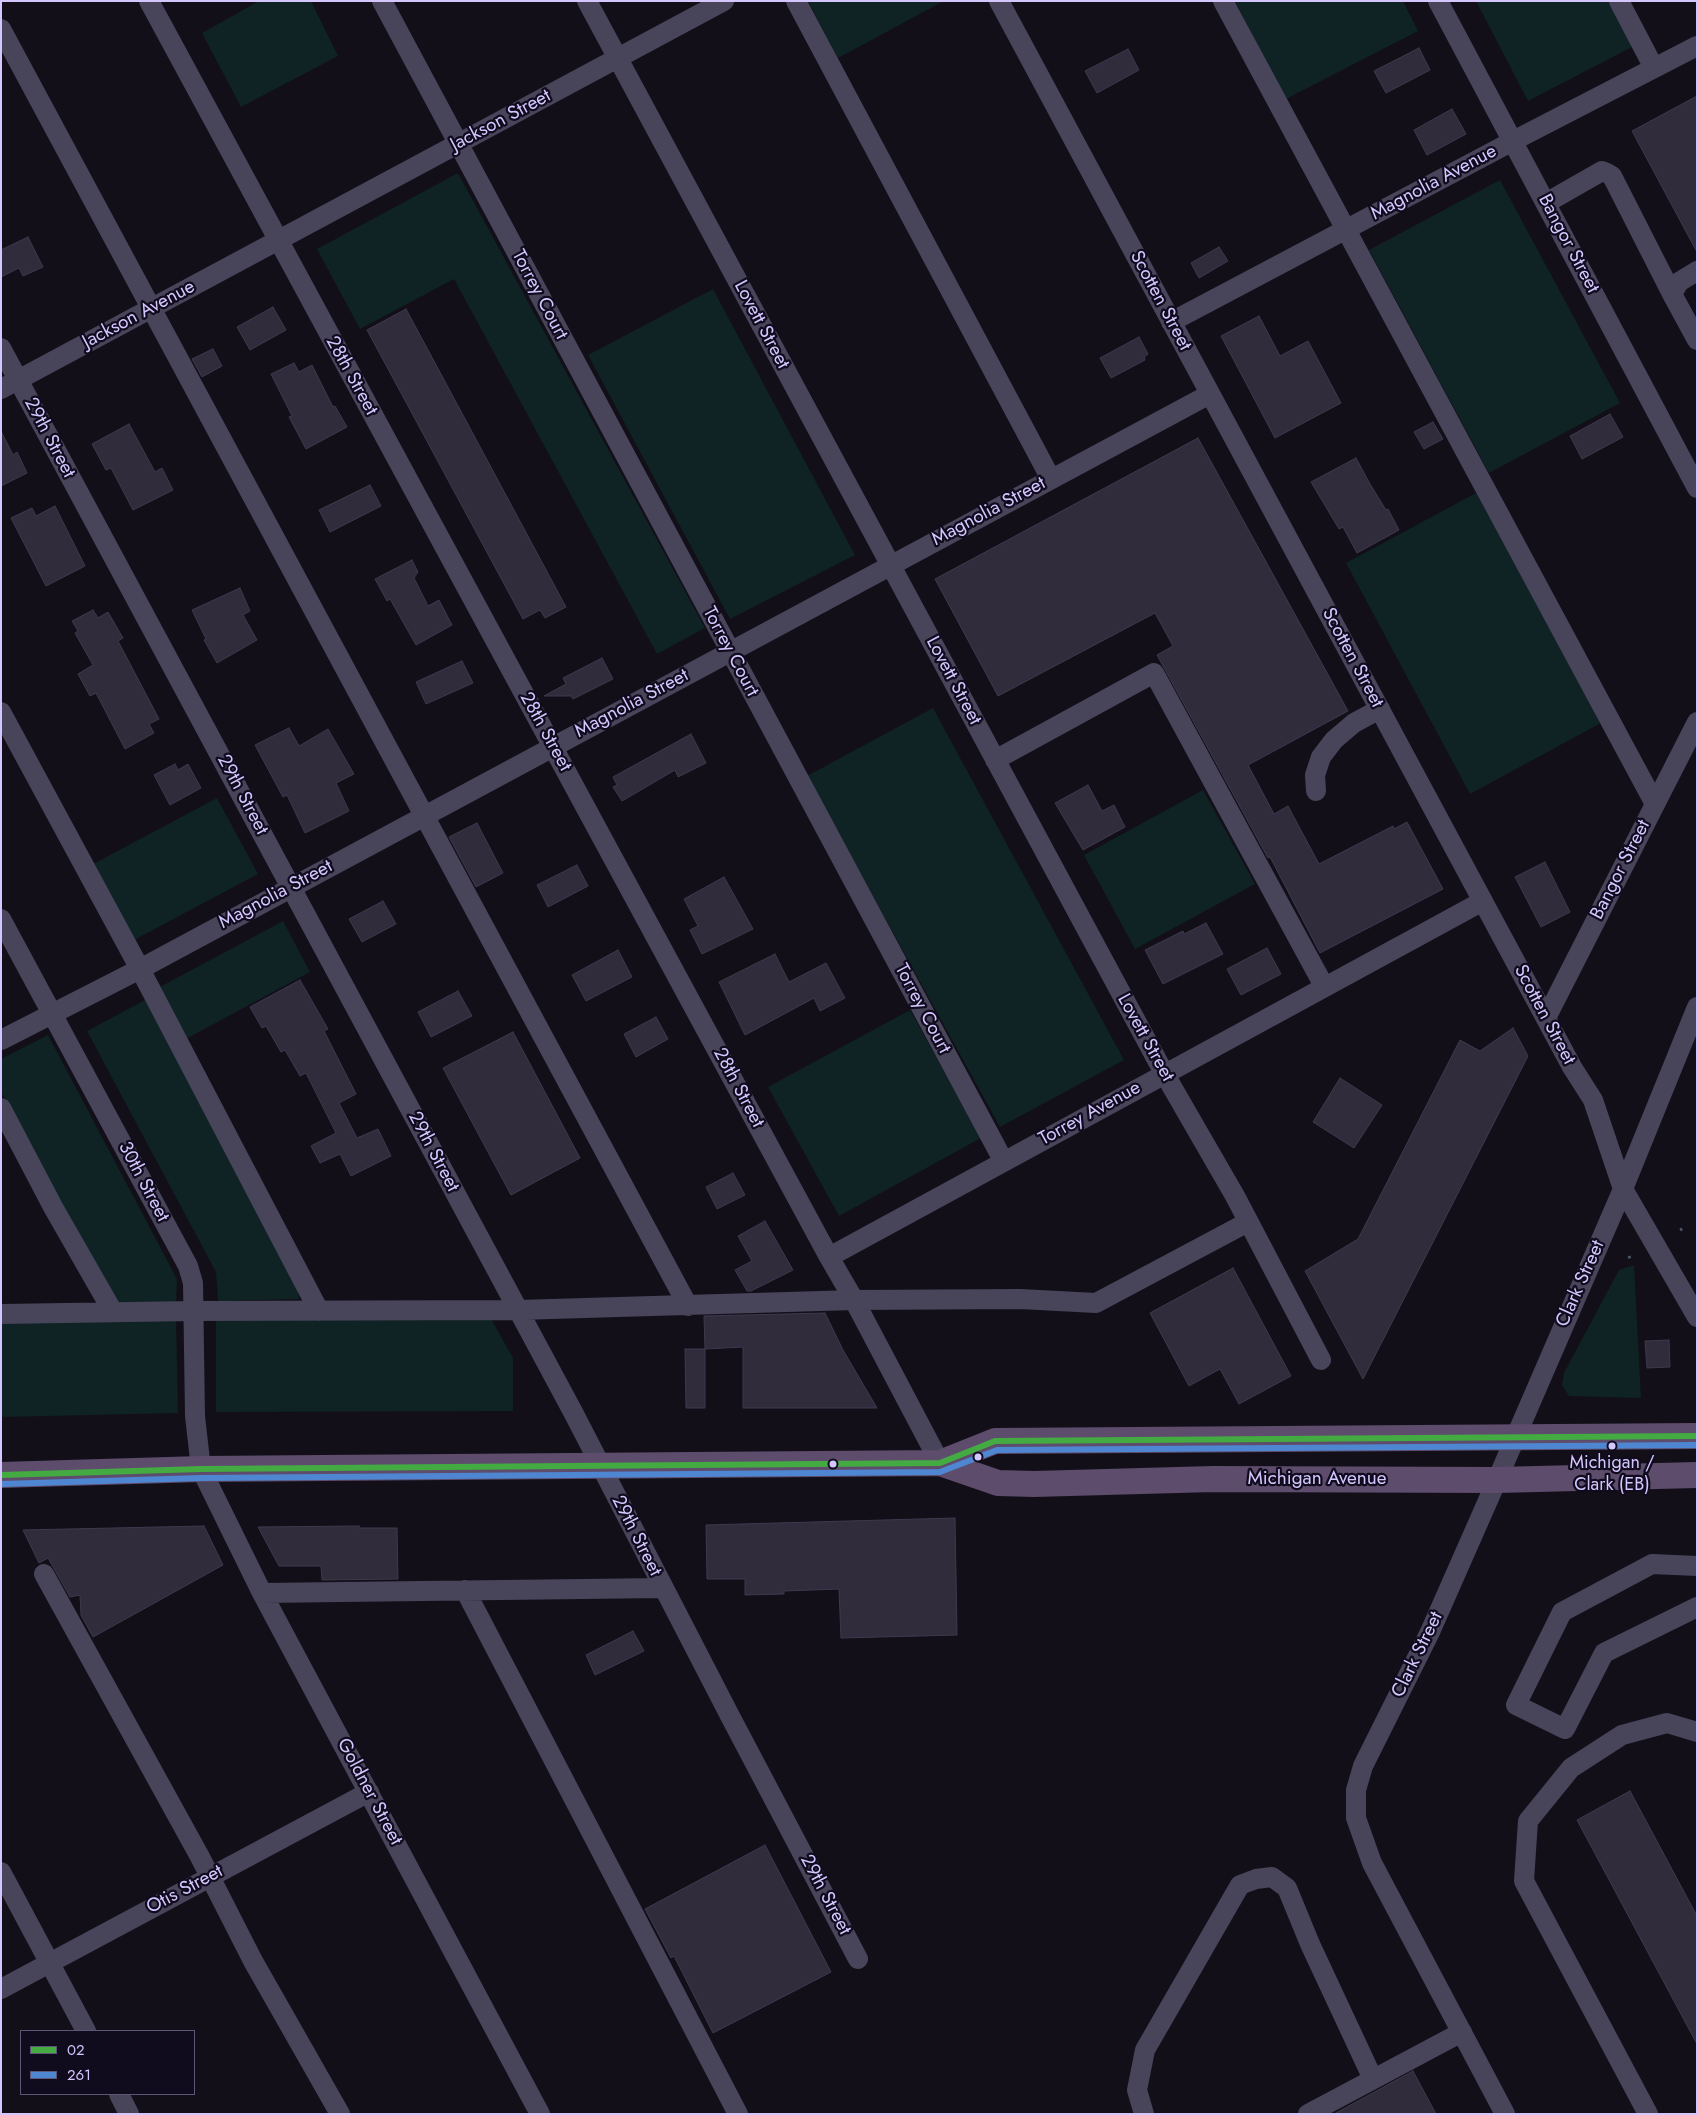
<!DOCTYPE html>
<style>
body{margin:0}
#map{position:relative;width:1698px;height:2115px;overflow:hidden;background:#120f19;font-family:Jost,sans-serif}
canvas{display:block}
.frame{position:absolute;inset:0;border:2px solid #d4c7ff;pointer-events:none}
.legend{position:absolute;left:20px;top:2030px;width:175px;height:65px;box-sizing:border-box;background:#100b1d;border:1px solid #5e5677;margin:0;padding:6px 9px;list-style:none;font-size:15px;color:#d4c7ff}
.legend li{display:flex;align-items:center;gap:10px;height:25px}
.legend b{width:25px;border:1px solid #5e5677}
</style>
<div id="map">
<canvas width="1698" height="2115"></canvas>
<div class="frame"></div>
<ul class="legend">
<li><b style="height:6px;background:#44aa42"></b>02</li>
<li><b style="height:6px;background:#4f86d1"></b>261</li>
</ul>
</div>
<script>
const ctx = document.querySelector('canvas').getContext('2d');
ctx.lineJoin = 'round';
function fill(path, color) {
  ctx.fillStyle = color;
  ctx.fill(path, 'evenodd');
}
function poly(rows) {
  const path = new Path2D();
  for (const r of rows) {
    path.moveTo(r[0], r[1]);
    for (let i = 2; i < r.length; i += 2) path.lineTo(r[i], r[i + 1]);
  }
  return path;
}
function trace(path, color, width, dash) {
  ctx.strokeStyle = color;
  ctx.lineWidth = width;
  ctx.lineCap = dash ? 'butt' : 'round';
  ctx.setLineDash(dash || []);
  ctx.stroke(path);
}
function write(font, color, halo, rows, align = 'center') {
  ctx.font = font + ' Jost,sans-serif';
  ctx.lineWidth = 4.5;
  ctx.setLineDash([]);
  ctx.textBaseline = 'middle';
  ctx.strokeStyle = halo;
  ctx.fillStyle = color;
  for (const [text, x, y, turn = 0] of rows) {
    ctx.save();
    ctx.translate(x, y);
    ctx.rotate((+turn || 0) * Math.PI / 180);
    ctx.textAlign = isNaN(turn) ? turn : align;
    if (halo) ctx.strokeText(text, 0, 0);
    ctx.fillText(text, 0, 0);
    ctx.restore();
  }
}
fill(poly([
 [259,1,311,1,338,56,241,107,202,33],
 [808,1,944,1,838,58],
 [1235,1,1403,1,1418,31,1286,99],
 [1476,1,1610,1,1634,46,1528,101],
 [458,173,705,628,657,654,454,279,360,329,317,249],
 [1500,180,1620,403,1489,473,1369,250],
 [713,289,855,555,730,619,588,355],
 [1476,493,1601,723,1470,794,1346,563],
 [933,708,1124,1060,1000,1127,807,776],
 [1203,790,1255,884,1135,949,1084,855],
 [217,798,258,874,134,940,93,864],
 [283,921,310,972,186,1039,158,988],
 [147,999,297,1282,299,1299,218,1301,216,1272,87,1031],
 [910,1010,981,1138,839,1216,768,1087],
 [48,1035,177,1279,176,1303,115,1305,1,1092,1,1059],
 [1634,1265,1641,1398,1569,1396,1562,1385,1564,1373,1619,1270],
 [176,1317,178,1413,3,1417,1,1414,1,1321],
 [490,1317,513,1358,513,1411,216,1412,216,1318]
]), '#0f2224');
const building = poly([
 [1419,48,1430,70,1386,93,1374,71,1419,48],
 [1128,49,1139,70,1097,93,1085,71,1128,49],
 [1697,96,1697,252,1632,131,1697,96],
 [1452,109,1466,134,1427,155,1414,130,1452,109],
 [28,237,43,267,23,276,19,268,1,277,1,250,28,237],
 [1219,247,1228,261,1199,278,1191,263,1219,247],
 [273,307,286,330,250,350,237,327,273,307],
 [406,309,566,607,545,618,540,610,523,619,367,330,406,309],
 [1259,316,1280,356,1308,341,1341,403,1275,438,1221,336,1259,316],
 [1139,337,1148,354,1144,357,1145,360,1111,378,1100,358,1139,337],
 [213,349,222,366,202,377,192,359,213,349],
 [294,363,299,372,312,365,333,407,335,406,347,427,306,449,289,417,292,416,271,374,294,363],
 [1610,414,1623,437,1582,459,1570,436,1610,414],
 [1433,422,1443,439,1424,449,1414,432,1433,422],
 [129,424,155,472,162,468,173,490,133,510,111,468,106,470,92,444,129,424],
 [1,431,13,455,17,452,27,473,1,486,1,431],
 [1198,438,1348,711,1248,765,1274,814,1288,806,1319,864,1393,826,1394,829,1407,822,1443,889,1320,953,1270,857,1268,858,1157,655,1173,646,1155,613,998,696,935,579,1198,438],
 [1356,458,1370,484,1386,510,1388,509,1399,530,1357,553,1343,527,1339,529,1311,482,1356,458],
 [370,485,381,506,330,532,319,510,370,485],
 [55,506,85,566,46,586,11,518,32,508,36,516,55,506],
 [412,560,418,572,414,578,428,606,439,600,452,625,416,645,390,599,387,601,375,579,412,560],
 [240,588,250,611,243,615,257,640,217,663,204,640,206,639,192,610,240,588],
 [93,610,98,618,108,612,123,638,118,641,159,719,149,724,154,733,125,749,96,693,90,696,78,674,93,665,75,633,78,631,72,621,93,610],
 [602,658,613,679,573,699,571,696,544,696,566,684,563,678,602,658],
 [462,661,473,683,426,704,416,682,462,661],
 [289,728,299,746,328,729,354,774,336,783,349,811,305,833,287,795,283,797,255,745,289,728],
 [691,734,706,763,678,777,675,770,622,801,613,787,617,785,613,777,691,734],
 [175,764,178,770,188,764,201,788,170,805,154,775,175,764],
 [1088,785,1102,811,1114,805,1125,827,1083,850,1055,803,1088,785],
 [477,823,503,873,476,887,449,837,477,823],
 [1545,862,1570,912,1541,927,1515,877,1545,862],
 [577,865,588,886,548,907,537,885,577,865],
 [724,877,753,929,702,954,690,930,698,926,684,899,724,877],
 [383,901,396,924,362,942,349,919,383,901],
 [1206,923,1223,954,1163,984,1145,950,1183,931,1184,934,1206,923],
 [1267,948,1281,974,1241,995,1227,969,1267,948],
 [618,950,632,977,586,1001,572,975,618,950],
 [775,954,789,982,826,963,845,998,820,1011,814,998,745,1035,719,982,775,954],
 [300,980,328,1029,324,1031,356,1094,339,1103,357,1138,378,1129,391,1156,351,1176,340,1154,320,1163,311,1146,336,1133,306,1073,300,1076,285,1050,281,1052,266,1026,262,1028,250,1007,300,980],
 [458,991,472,1016,431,1037,418,1012,458,991],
 [656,1017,668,1039,636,1057,624,1034,656,1017],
 [1513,1028,1528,1056,1363,1379,1305,1271,1358,1239,1460,1040,1480,1051,1513,1028],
 [513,1032,580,1158,511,1195,443,1068,513,1032],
 [1340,1078,1382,1105,1354,1148,1313,1122,1340,1078],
 [733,1173,745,1195,717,1209,706,1187,733,1173],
 [765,1221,793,1270,751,1291,747,1291,735,1270,752,1261,738,1236,765,1221],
 [1233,1268,1291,1376,1239,1404,1220,1369,1189,1386,1150,1313,1233,1268],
 [825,1313,843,1350,877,1408,743,1408,743,1347,705,1349,704,1316,825,1313],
 [1669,1340,1670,1367,1647,1368,1645,1341,1669,1340],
 [685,1349,705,1349,705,1408,686,1408,685,1349],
 [955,1518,957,1635,841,1638,839,1589,784,1591,784,1594,745,1595,745,1579,707,1579,706,1525,955,1518],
 [204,1526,223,1565,93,1637,81,1615,80,1595,70,1597,48,1558,39,1563,23,1530,204,1526],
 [359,1526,359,1528,397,1528,398,1579,322,1580,321,1566,279,1566,258,1527,359,1526],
 [633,1631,644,1651,595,1675,586,1655,633,1631],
 [1630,1791,1697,1916,1697,2044,1577,1820,1630,1791],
 [765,1845,831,1972,713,2033,674,1956,671,1958,645,1909,765,1845],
 [1413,2071,1436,2114,1334,2114,1413,2071]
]);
fill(building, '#302c3c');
trace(building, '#3f394e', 1);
trace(poly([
 [1680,1230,1684,1228],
 [1629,1256,1630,1259]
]), '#4b5766', 3, [2.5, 4]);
trace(poly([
 [149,1,829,1257,854,1300,940,1463],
 [382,1,1003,1160],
 [587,1,1164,1073,1235,1196,1321,1360],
 [796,1,1051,479],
 [999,1,1572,1067,1593,1100,1623,1189,1697,1317],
 [1223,1,1655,804],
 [1438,1,1697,488],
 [1619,1,1654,68],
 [1,29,688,1306],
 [1546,203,1602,171,1607,173,1612,176,1672,294],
 [1697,271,1679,282,1672,294,1697,340],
 [1171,322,1513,141,1697,46],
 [1,348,573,1412,730,1716,858,1959],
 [1,389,724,1],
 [1,712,140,969,319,1311],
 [995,760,1154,673,1324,986],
 [1316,791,1315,775,1321,757,1334,740,1354,723,1380,709],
 [1,919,188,1266,193,1283,195,1416,201,1469,262,1593,540,2114],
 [1546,1018,1697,722],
 [1,1040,140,969,1210,394],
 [1,1108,53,1207,113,1312],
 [829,1257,1483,901],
 [1,1314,193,1311,518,1310,854,1300,1020,1299,1096,1303,1248,1222],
 [1697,1566,1652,1564,1562,1612,1516,1705,1565,1729,1604,1653,1697,1607],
 [44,1574,200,1857,253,1961,340,2114],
 [465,1590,738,2114],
 [262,1593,663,1588],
 [1,1872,86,2031],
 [1,1989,369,1792],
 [119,2094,129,2114],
 [1144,2114,1137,2090,1145,2050,1240,1885,1256,1879,1272,1877,1287,1888,1310,1944,1373,2079],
 [1308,2114,1462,2032],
 [1505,2114,1372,1863,1356,1818,1356,1790,1363,1766,1430,1632,1497,1480,1623,1189,1697,1007],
 [1648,2114,1524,1881,1528,1821,1571,1768,1622,1735,1667,1723,1697,1732]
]), '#48445a', 20);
trace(poly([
 [940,1463,995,1441,1697,1436],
 [1,1475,201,1469,940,1463,998,1483,1034,1484,1213,1479,1497,1480,1697,1475]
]), '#5d4c6c', 26);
trace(poly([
 [1,1475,201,1469,940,1463,995,1441,1697,1436]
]), '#44aa42', 6);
trace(poly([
 [1,1484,201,1478,940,1472,997,1450,1697,1445]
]), '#4f86d1', 6);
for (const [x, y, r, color] of [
 [1612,1446,4.5,"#d4c7ff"],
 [978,1457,4.5,"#d4c7ff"],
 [833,1464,4.5,"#d4c7ff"]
]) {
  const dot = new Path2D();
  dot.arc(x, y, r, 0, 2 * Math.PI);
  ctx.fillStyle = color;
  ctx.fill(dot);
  trace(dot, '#100b1d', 2);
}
write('18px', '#d4c7ff', '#100b1d', [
 ["Michigan /",1612,1464],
 ["Clark (EB)",1612,1486]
]);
write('19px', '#d4c7ff', '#100b1d', [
 ["Jackson Street",501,121,-28],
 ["Magnolia Avenue",1434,183,-28],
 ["Bangor Street",1568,244,62],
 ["Torrey Court",539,295,62],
 ["Scotten Street",1160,301,62],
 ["Jackson Avenue",139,315,-28],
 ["Lovett Street",761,325,62],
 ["28th Street",351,376,61],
 ["29th Street",49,438,62],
 ["Magnolia Street",989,512,-28],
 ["Torrey Court",730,652,62],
 ["Scotten Street",1352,658,62],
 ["Lovett Street",953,681,62],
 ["Magnolia Street",632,704,-28],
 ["28th Street",545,732,61],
 ["29th Street",242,795,62],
 ["Bangor Street",1621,870,-63],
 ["Magnolia Street",276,895,-28],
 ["Torrey Court",922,1009,62],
 ["Scotten Street",1544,1015,62],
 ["Lovett Street",1145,1038,61],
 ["28th Street",738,1088,62],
 ["Torrey Avenue",1090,1114,-29],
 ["29th Street",433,1152,62],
 ["30th Street",143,1182,62],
 ["Clark Street",1581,1284,-66],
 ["Michigan Avenue",1317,1479],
 ["29th Street",636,1536,63],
 ["Clark Street",1418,1655,-64],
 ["Goldner Street",369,1792,62],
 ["Otis Street",185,1890,-28],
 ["29th Street",825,1895,62]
]);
</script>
